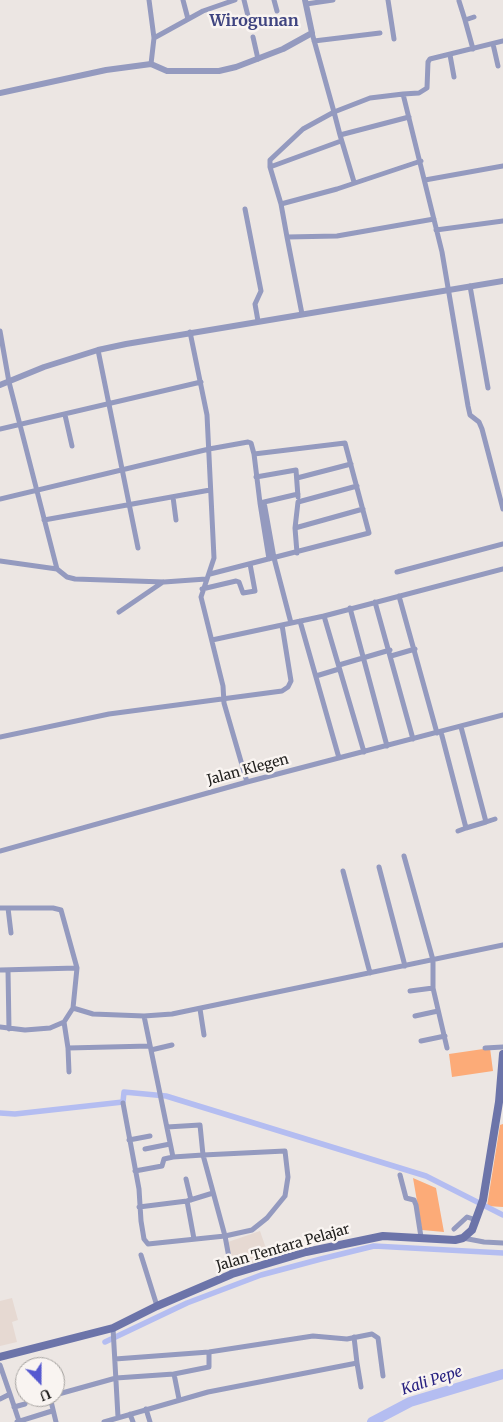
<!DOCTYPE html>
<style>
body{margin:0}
#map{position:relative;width:503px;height:1422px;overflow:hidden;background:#ece6e3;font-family:Merriweather,serif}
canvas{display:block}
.north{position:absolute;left:15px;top:1357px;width:50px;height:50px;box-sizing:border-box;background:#f9f4f1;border:1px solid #a3a09d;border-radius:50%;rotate:158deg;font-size:14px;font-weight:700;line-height:20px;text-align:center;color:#22211f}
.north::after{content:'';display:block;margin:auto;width:18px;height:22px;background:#5558d0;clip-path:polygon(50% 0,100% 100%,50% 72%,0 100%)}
</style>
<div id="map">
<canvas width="503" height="1422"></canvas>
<div class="north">U</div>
</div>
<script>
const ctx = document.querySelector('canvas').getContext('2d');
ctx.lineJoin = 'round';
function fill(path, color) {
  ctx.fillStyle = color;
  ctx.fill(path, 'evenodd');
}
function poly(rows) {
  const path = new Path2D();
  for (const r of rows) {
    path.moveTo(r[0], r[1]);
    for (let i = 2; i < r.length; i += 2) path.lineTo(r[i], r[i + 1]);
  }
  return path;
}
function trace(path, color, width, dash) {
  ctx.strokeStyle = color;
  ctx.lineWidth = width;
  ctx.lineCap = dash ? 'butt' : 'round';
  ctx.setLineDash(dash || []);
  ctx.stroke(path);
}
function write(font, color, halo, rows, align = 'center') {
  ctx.font = font + ' Merriweather,serif';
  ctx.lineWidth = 5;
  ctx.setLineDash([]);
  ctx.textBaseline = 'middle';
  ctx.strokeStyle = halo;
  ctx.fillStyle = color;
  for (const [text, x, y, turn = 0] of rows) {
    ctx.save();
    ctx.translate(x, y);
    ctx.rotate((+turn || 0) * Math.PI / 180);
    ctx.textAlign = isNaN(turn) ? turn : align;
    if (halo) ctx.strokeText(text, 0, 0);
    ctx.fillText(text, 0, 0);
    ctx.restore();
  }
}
fill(poly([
 [260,1231,269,1257,233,1269,228,1242],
 [12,1298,18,1320,12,1322,17,1342,0,1346,0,1301]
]), '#e6d9d2');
fill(poly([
 [490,1048,493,1071,452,1077,449,1054],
 [503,1124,503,1207,487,1206,500,1125],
 [413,1178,436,1188,444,1232,422,1230]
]), '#fcab78');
trace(poly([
 [0,1113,15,1114,123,1102,124,1092,166,1096,426,1176,503,1215],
 [105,1342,187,1303,261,1275,321,1259,374,1246,503,1253]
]), '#b4bdf1', 5.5);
trace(poly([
 [372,1422,410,1402,503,1374]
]), '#b4bdf1', 10);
trace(poly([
 [149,0,154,38,151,64],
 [183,0,188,19],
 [244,0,250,24],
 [274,0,277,11],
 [388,0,394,39],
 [459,1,465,20],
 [306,4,333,0],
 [312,33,334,112,370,98,403,94,442,252,468,406,470,415,479,422,482,429,503,509],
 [253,37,258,59],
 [154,38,203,11,235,0],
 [314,41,380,33],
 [493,44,498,66],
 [473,49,465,20,474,17],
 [450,55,454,77],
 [403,94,419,93,427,88,428,62,430,59,503,41],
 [340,135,334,112,303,129,270,160,270,167,281,204,287,237,337,236,434,219],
 [270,167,341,141],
 [425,180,503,166],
 [354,182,340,135,409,117],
 [281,204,337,189,421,161],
 [245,209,261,291,255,304,258,321],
 [436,230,503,221],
 [287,237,302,314],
 [470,286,488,388],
 [0,331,9,382,57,569],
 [190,332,207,415,214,558,201,597,223,686,224,703,247,782],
 [98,350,138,548],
 [65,415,72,446],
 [0,429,201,382],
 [256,477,296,470,298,497],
 [297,478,351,464],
 [357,486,298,502,295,528,363,509],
 [173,497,176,520],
 [0,499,209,449,248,442,251,443,254,454,260,503],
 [264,502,274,558,291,623],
 [44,520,210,490],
 [295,528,297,553],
 [269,559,260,503,298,494],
 [0,561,57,569,67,577,75,579,164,582,206,579],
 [397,572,503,544],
 [210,574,369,533,345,443,254,454],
 [202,589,236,581,239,582,243,593,255,591,250,564],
 [399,596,437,733],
 [375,602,413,739],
 [350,608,387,746],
 [119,612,163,582],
 [324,616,364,752],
 [300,621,339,758],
 [212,640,324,616,503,569],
 [391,656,415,649],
 [339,665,390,650],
 [316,676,339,669],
 [441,732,466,828,486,822,461,727],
 [0,737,109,714,282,691,288,687,291,681,282,625],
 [486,822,495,819],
 [458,831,466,828],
 [0,851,247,782,503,715],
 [404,856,433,960,433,988,447,1048],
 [379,867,405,966],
 [343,871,370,973],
 [0,908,53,908,61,910,77,968,73,1008,93,1014,144,1016,172,1014,503,945],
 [8,908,11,933],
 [0,970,77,968],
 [8,970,9,1029],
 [410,991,433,988],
 [200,1009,204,1035],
 [144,1016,173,1157,203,1155,225,1236,232,1274],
 [415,1016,438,1011],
 [64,1022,68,1048,150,1046],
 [0,1027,25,1030,50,1028,64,1022,73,1008],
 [421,1041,445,1036],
 [68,1048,69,1072],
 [485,1048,503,1047],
 [151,1050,172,1045],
 [123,1103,139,1189,141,1221,144,1239,148,1244,225,1236,252,1230,267,1218,285,1196,288,1177,285,1151,203,1155,200,1125,167,1127],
 [129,1140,150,1136],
 [145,1149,170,1144],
 [135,1171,162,1166,164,1159,173,1157],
 [400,1175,406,1198,414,1200,416,1205,421,1237],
 [186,1179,191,1200],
 [187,1201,194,1239],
 [139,1207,187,1201,213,1193],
 [454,1229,467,1217,476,1220],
 [463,1238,484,1242,503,1243],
 [141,1255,157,1306],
 [113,1328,118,1417],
 [115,1359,209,1352,313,1336,347,1339,372,1334,378,1338,383,1376],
 [357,1363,361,1387],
 [0,1365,10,1394,0,1399],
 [174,1374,209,1367,209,1352],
 [10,1394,19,1421],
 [55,1395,116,1378,174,1374,179,1399],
 [50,1397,56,1422],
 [14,1407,25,1404],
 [146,1409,150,1422],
 [130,1414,133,1422],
 [17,1422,52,1411],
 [104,1422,208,1392,357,1363,354,1337]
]), '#949abf', 5);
trace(poly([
 [0,93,106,70,151,64,167,71,219,71,236,67,283,49,312,33,305,0],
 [0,385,44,367,98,350,126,344,503,281]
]), '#949abf', 6);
trace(poly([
 [0,1357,113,1328,157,1306,232,1274,306,1252,383,1236,455,1240,463,1238,472,1230,483,1200,499,1102,503,1054]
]), '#6c74a9', 8);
write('14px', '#22211f', '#f9f4f1', [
 ["Jalan Klegen",248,770,-15],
 ["Jalan Tentara Pelajar",283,1248,-16]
]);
write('italic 15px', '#282180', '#f9f4f1', [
 ["Kali Pepe",432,1381,-18]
]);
write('bold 16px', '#3f4480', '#f9f4f1', [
 ["Wirogunan",254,21]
]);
</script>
